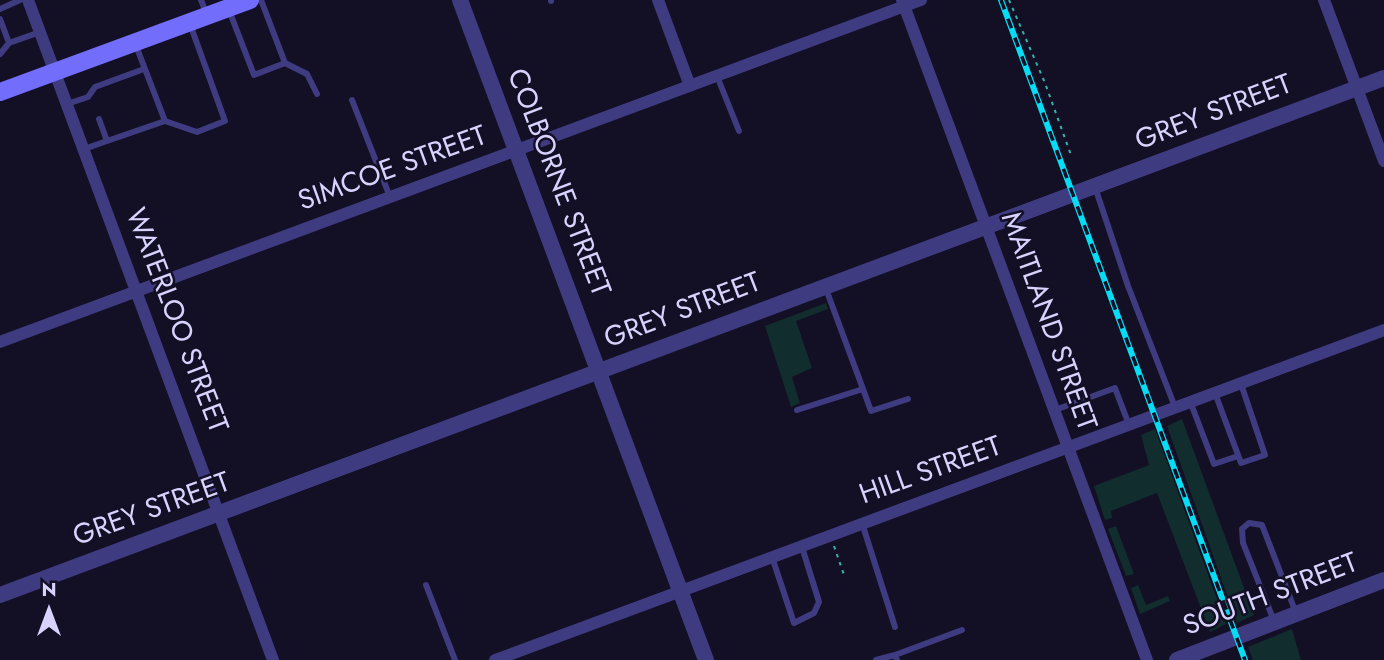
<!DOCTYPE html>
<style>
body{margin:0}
#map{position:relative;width:1384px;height:660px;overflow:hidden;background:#130f24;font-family:Jost,sans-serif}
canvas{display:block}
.north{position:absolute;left:14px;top:576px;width:70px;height:70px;-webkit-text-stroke:5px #130f24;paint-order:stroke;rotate:0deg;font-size:19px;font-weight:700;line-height:28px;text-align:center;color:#d8d3fe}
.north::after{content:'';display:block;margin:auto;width:24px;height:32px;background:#d8d3fe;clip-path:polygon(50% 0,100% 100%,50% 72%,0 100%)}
</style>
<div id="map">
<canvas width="1384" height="660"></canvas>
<div class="north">N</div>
</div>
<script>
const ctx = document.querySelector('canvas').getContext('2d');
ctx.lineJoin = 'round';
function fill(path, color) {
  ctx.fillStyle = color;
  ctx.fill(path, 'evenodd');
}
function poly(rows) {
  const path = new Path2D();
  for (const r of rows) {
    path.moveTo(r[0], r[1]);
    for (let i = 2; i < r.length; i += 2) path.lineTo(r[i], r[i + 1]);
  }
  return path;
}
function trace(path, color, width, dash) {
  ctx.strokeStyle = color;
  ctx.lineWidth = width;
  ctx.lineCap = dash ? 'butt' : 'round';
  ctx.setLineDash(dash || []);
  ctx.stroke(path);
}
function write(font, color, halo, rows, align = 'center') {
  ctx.font = font + ' Jost,sans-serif';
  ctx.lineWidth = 5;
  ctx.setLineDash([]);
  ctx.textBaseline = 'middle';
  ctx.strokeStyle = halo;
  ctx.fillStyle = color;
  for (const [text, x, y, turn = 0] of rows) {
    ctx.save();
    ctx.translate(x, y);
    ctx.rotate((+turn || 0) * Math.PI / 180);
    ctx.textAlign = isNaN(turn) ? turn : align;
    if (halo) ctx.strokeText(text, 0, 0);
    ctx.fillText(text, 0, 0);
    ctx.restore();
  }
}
fill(poly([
 [826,303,828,309,796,321,812,368,792,377,800,403,791,407,765,326],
 [1182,419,1254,615,1237,623,1167,426],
 [1155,429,1226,624,1210,632,1157,493,1111,511,1112,518,1105,520,1094,486,1149,465,1141,435],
 [1116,526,1134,574,1126,576,1108,529],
 [1138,585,1146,605,1168,596,1170,601,1140,614,1131,588],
 [1292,629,1301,660,1253,660,1248,647]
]), '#122d2d');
trace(poly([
 [1009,0,1045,83,1071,155],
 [834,546,844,575]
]), '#32b2ab', 2, [3.5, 5]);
trace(poly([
 [201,0,207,15],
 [551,0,551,1],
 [0,9,20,0],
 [229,10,254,75,285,63,261,0],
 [0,19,9,43,40,32],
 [0,54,9,43],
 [285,63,307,74,317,94],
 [717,76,739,131],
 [352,100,390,197],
 [67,104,88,97,95,87,144,69],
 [165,121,197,132,225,121,190,24],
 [107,141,165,121,135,43],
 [84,149,107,141,99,119],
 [1095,187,1128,286,1175,407],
 [863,389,871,411,908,399],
 [1215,393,1241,463,1265,455,1241,384],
 [1190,401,1214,464,1238,456],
 [797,410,863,389,826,289],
 [1055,410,1115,388,1129,425],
 [862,523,895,627],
 [772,557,794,623,814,613,819,602,802,547],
 [426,585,455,660],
 [1274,621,1243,543,1242,529,1249,523,1262,525,1296,613],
 [876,660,895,655],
 [897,660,895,655,962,630]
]), '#3f3b81', 6);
trace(poly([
 [28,0,273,660],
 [658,0,690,86],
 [902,0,1147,660],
 [1324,0,1384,161],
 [0,342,921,0],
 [495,660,1384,330]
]), '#3f3b81', 12);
trace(poly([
 [460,0,706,660],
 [0,595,1384,78],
 [1177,660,1384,580]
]), '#3f3b81', 16);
trace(poly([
 [0,92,250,0]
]), '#726dfb', 18);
const rail = poly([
 [1001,0,1245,660]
]);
trace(rail, '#07dcf5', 6);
trace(rail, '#130f24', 3.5, [10]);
write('28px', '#d8d3fe', '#130f24', [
 ["GREY STREET",1214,114,-21],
 ["SIMCOE STREET",393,170,-20],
 ["COLBORNE STREET",557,183,69],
 ["GREY STREET",683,312,-21],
 ["WATERLOO STREET",175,321,69],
 ["MAITLAND STREET",1047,322,70],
 ["HILL STREET",931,472,-20],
 ["GREY STREET",152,511,-20],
 ["SOUTH STREET",1271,596,-21]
]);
</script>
